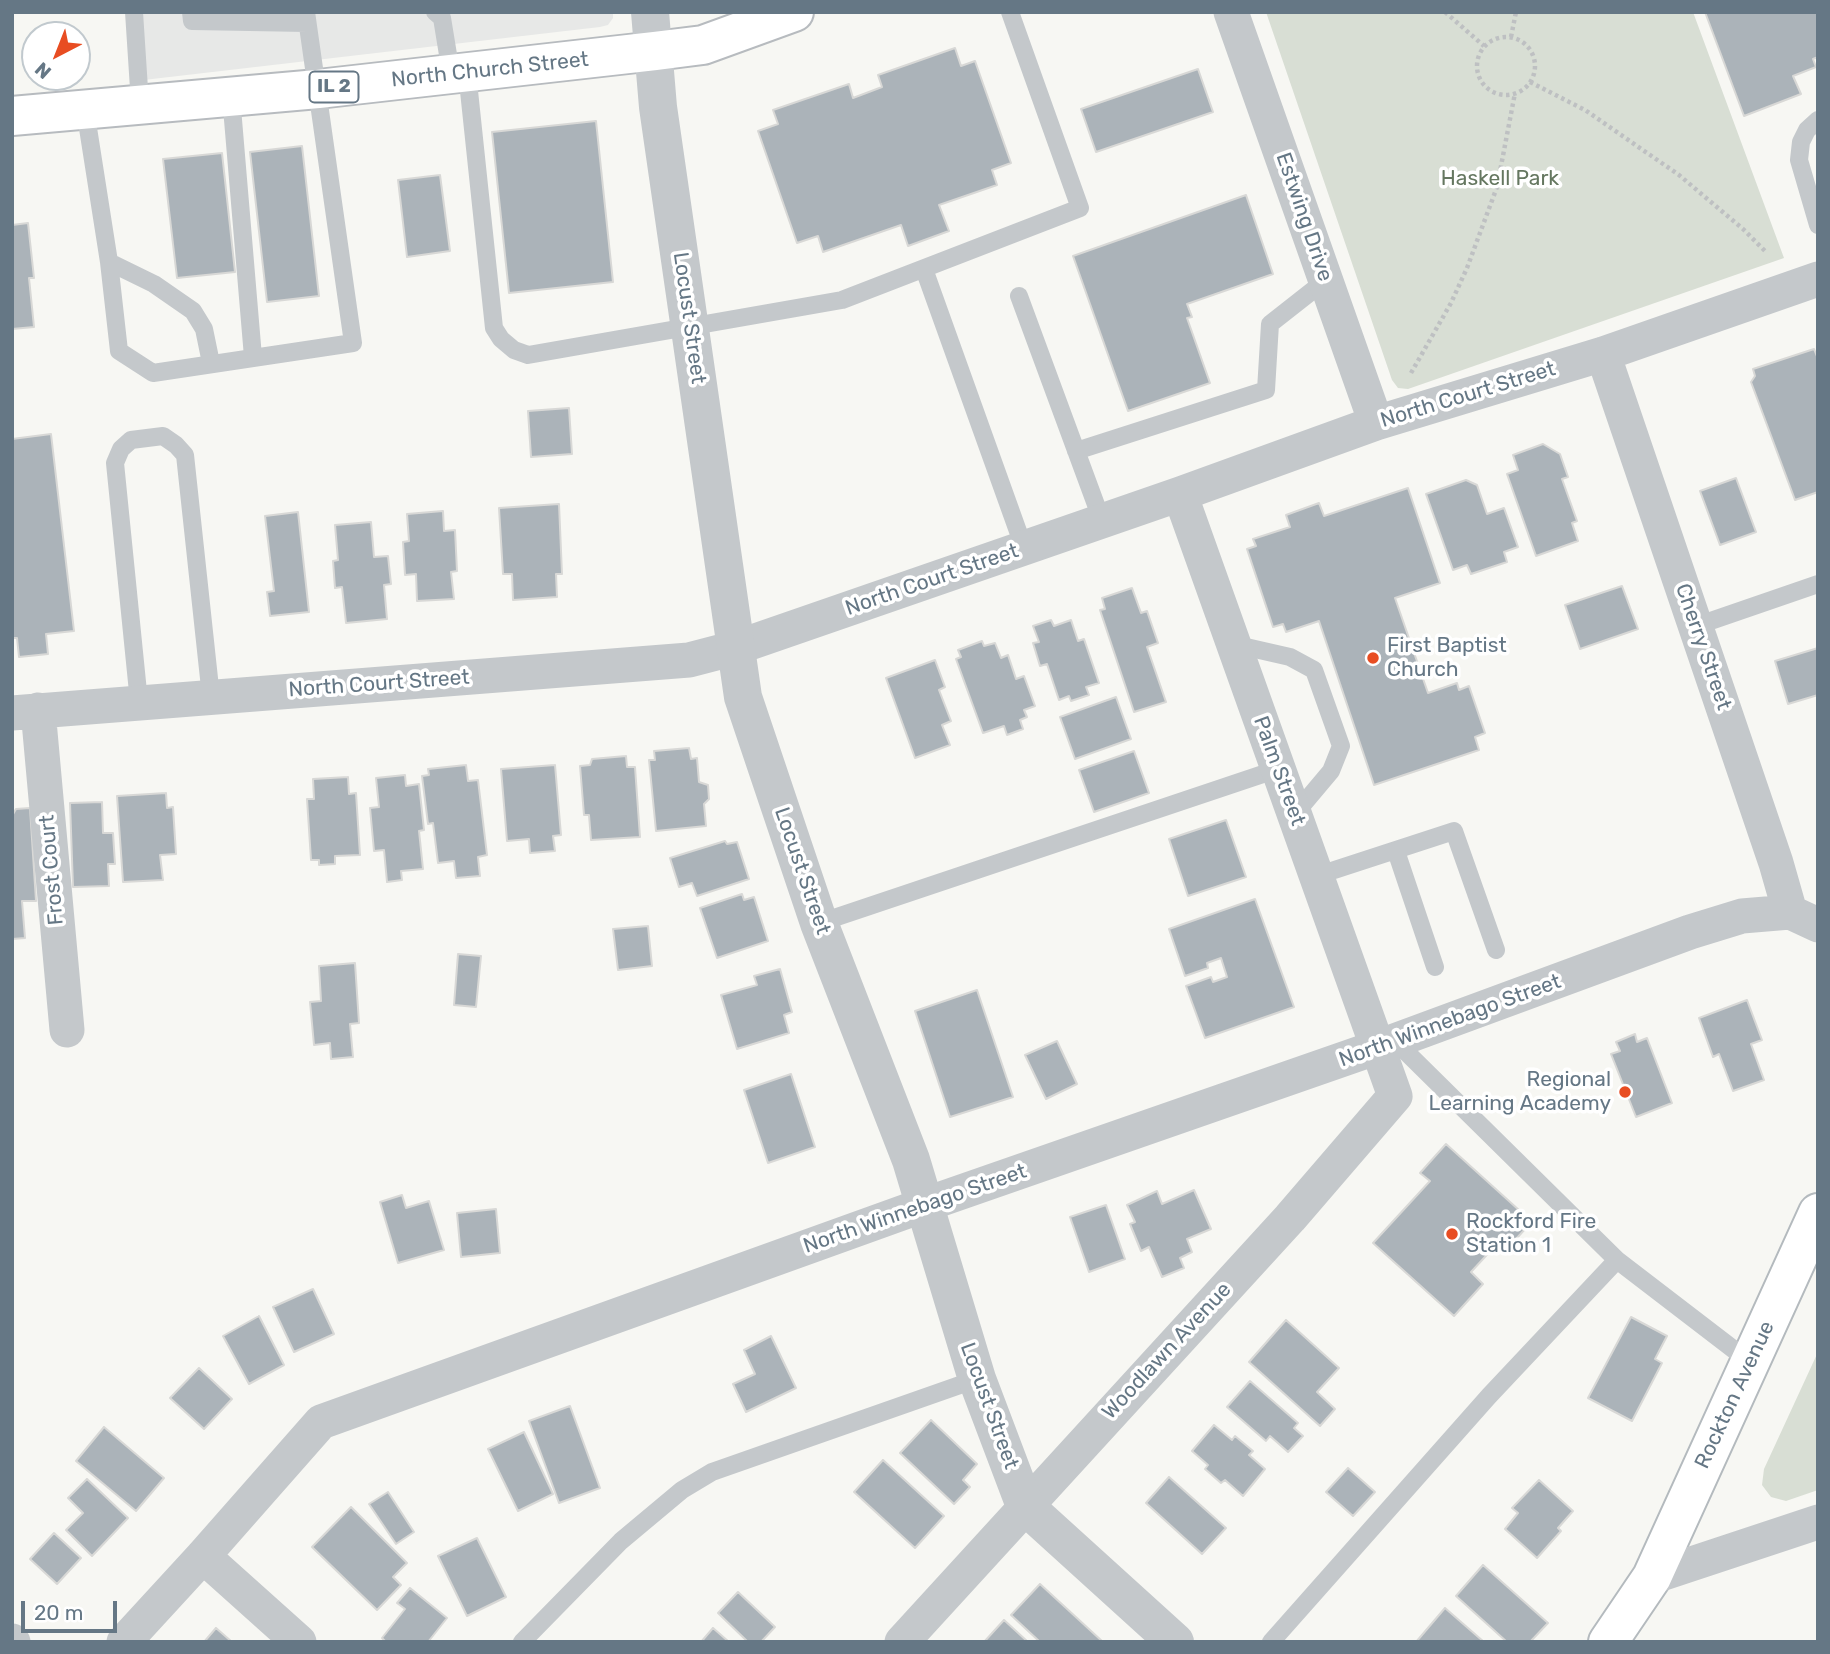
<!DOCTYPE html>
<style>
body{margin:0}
#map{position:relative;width:1830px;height:1654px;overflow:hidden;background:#f7f7f3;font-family:Rubik,sans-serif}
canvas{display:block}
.frame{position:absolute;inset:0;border:14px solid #657785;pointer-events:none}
.north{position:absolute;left:21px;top:21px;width:70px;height:70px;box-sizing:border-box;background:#fff;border:2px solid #c1c9ce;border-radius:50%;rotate:222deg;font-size:19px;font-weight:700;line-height:28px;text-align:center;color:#657785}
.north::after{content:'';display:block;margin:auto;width:24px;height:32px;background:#e84d22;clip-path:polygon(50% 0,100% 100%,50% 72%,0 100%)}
.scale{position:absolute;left:21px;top:1601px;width:96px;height:32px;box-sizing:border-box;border:4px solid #657785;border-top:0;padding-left:9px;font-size:21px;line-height:24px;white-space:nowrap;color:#657785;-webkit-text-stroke:5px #fff;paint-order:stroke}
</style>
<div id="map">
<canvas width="1830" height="1654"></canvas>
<div class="frame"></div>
<div class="north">N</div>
<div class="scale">20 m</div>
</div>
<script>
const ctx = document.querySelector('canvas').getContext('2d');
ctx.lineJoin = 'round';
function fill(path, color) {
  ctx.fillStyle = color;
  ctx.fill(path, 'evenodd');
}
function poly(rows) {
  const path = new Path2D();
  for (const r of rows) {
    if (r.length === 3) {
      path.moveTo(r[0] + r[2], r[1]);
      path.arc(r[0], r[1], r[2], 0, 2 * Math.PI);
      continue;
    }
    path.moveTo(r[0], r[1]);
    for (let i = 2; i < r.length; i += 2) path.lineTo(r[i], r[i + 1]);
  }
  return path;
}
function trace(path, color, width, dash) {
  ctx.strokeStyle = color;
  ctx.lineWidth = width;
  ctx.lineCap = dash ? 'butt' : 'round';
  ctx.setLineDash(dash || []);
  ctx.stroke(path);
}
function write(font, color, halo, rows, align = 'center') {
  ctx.font = font + ' Rubik,sans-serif';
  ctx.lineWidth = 7;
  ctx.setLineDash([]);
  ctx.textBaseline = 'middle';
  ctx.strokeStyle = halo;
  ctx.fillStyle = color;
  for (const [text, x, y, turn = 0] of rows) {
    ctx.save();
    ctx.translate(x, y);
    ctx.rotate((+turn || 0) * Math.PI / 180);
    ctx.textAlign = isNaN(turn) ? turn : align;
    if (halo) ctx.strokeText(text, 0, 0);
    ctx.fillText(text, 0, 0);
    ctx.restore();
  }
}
fill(poly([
 [127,12,613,12,613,18,608,25,600,27,135,81]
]), '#e7e8e7');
fill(poly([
 [1266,12,1693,12,1784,258,1408,389,1398,388,1392,380],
 [1818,1352,1818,1490,1786,1501,1771,1497,1762,1485,1764,1469]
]), '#d8ded4');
const building = poly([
 [1705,12,1818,12,1818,57,1813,59,1816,67,1793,76,1801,94,1744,116,1705,12],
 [955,48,961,66,975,61,1011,163,992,170,997,185,939,205,949,231,908,246,901,225,823,252,818,236,797,243,758,131,778,124,773,110,849,84,853,98,882,87,878,75,955,48],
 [1198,69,1213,112,1096,152,1081,109,1198,69],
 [596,121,613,282,509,293,492,132,596,121],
 [302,146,319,296,267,302,250,152,302,146],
 [222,153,235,272,177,278,163,159,222,153],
 [440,175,450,251,407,257,398,180,440,175],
 [1246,195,1273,274,1187,304,1192,317,1187,318,1210,383,1128,411,1073,256,1246,195],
 [28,223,34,278,29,278,34,327,12,329,12,225,28,223],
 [1814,349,1818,359,1818,492,1795,500,1751,382,1755,376,1753,369,1814,349],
 [569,408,572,454,531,457,528,411,569,408],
 [51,434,74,631,46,634,48,654,19,657,17,638,12,638,12,439,51,434],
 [1543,444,1560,454,1568,477,1562,479,1577,521,1572,523,1578,541,1536,556,1507,474,1518,470,1513,455,1543,444],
 [1736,478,1756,532,1720,545,1700,491,1736,478],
 [1466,480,1477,485,1487,514,1504,508,1518,547,1504,552,1507,562,1471,574,1467,565,1453,570,1426,494,1466,480],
 [1408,488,1440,583,1395,598,1428,693,1457,683,1459,690,1469,686,1485,733,1475,737,1479,750,1374,785,1319,621,1286,632,1283,624,1273,627,1247,549,1256,546,1253,539,1290,527,1286,515,1319,503,1324,516,1408,488],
 [559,504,562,574,556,574,557,597,513,600,512,574,503,574,499,508,559,504],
 [443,511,444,531,455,530,457,571,451,572,454,599,417,601,416,574,405,575,403,542,409,541,407,514,443,511],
 [298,512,309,612,270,616,267,592,274,591,265,516,298,512],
 [371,522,374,557,388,556,391,584,384,585,387,619,346,623,342,587,335,588,333,561,338,560,335,525,371,522],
 [1622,586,1638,629,1580,649,1565,605,1622,586],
 [1132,588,1141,613,1147,611,1158,643,1147,647,1166,702,1134,712,1100,610,1105,609,1102,598,1132,588],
 [1051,620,1054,626,1071,620,1078,641,1084,639,1099,683,1086,687,1089,695,1071,701,1069,696,1059,700,1047,664,1040,666,1033,643,1039,642,1033,626,1051,620],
 [982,641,984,646,995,643,1001,658,1008,655,1016,679,1024,676,1035,706,1024,710,1027,717,1020,720,1023,729,1007,735,1004,726,983,733,956,659,961,657,958,650,982,641],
 [1818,648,1818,695,1788,704,1775,661,1818,648],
 [935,660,945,687,939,690,951,721,942,725,950,745,915,758,886,678,935,660],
 [1116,697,1131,739,1075,759,1060,717,1116,697],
 [689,748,691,759,697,758,699,782,708,785,709,799,704,804,706,826,656,831,649,760,655,760,654,751,689,748],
 [1134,751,1149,793,1094,812,1079,770,1134,751],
 [626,756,627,767,635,767,640,837,591,840,589,815,584,815,580,766,590,765,592,759,626,756],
 [466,765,468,781,478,780,487,855,478,857,480,876,456,878,454,861,438,863,433,823,428,824,422,776,429,775,428,769,466,765],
 [555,765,561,835,553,836,555,851,530,853,529,839,507,841,501,769,555,765],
 [405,775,406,786,419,784,424,830,419,831,423,869,401,871,402,880,387,882,384,850,374,851,370,808,379,807,376,778,405,775],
 [348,777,349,794,356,793,360,855,335,856,335,864,319,865,319,860,311,860,307,799,314,799,313,779,348,777],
 [166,793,167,808,173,807,176,854,160,855,163,880,123,882,117,796,166,793],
 [102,802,103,833,113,833,115,864,108,864,109,886,73,887,70,803,102,802],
 [30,808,36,901,22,901,25,938,12,939,12,816,16,809,30,808],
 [1226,820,1246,877,1188,896,1169,839,1226,820],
 [725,841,727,844,737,842,749,879,697,896,692,883,679,887,670,858,725,841],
 [742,894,744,900,754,897,768,941,717,958,700,908,742,894],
 [1255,899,1294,1007,1205,1038,1186,986,1211,977,1213,982,1227,977,1221,958,1207,963,1208,968,1185,976,1169,929,1255,899],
 [648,926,652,966,618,970,613,929,648,926],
 [458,954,481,956,476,1007,454,1005,458,954],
 [355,963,359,1023,350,1024,353,1057,331,1059,330,1043,314,1045,310,1002,321,1001,319,966,355,963],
 [780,969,792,1012,784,1015,789,1033,737,1049,721,995,757,985,754,976,780,969],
 [977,990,1013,1097,950,1117,915,1011,977,990],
 [1747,1000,1762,1040,1751,1044,1764,1080,1733,1091,1719,1054,1713,1057,1699,1018,1747,1000],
 [1635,1034,1637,1042,1647,1038,1672,1103,1636,1117,1611,1054,1620,1051,1616,1042,1635,1034],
 [1057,1041,1077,1084,1046,1099,1025,1055,1057,1041],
 [791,1074,815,1147,768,1163,744,1090,791,1074],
 [1446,1144,1520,1211,1515,1216,1527,1227,1504,1252,1496,1245,1471,1272,1483,1284,1454,1316,1373,1243,1430,1181,1420,1173,1446,1144],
 [1194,1190,1211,1229,1187,1239,1192,1252,1180,1258,1184,1268,1162,1277,1149,1247,1141,1251,1130,1224,1135,1222,1127,1205,1157,1191,1162,1204,1194,1190],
 [402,1195,406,1208,429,1201,444,1250,398,1263,380,1202,402,1195],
 [1106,1205,1125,1259,1089,1272,1070,1217,1106,1205],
 [496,1209,500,1253,461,1257,457,1213,496,1209],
 [313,1289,334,1334,294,1352,273,1307,313,1289],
 [259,1316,284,1365,249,1384,223,1336,259,1316],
 [1631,1317,1667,1336,1655,1359,1662,1363,1632,1421,1588,1398,1631,1317],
 [1286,1320,1339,1368,1317,1392,1335,1409,1320,1426,1249,1362,1286,1320],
 [771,1336,796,1388,746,1412,733,1384,755,1374,744,1350,771,1336],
 [199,1368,232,1399,204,1429,170,1398,199,1368],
 [1250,1381,1298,1423,1294,1428,1303,1436,1288,1452,1270,1436,1266,1441,1227,1407,1250,1381],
 [570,1406,600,1488,559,1503,529,1421,570,1406],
 [931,1420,977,1464,963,1480,970,1487,954,1504,900,1453,931,1420],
 [1214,1425,1232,1440,1235,1436,1253,1451,1249,1455,1265,1469,1243,1496,1225,1480,1221,1483,1205,1469,1208,1465,1192,1451,1214,1425],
 [104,1427,164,1478,136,1511,76,1461,104,1427],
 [524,1432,553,1494,518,1511,488,1449,524,1432],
 [883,1460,944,1516,915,1548,854,1492,883,1460],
 [1348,1468,1375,1492,1353,1516,1326,1492,1348,1468],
 [1169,1477,1226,1528,1202,1554,1146,1503,1169,1477],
 [87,1479,128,1518,92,1556,66,1530,83,1513,68,1498,87,1479],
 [1539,1480,1573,1511,1558,1528,1561,1531,1537,1558,1505,1529,1518,1513,1512,1508,1539,1480],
 [388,1492,414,1532,396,1544,369,1504,388,1492],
 [351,1507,407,1563,393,1577,401,1585,377,1610,312,1547,351,1507],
 [54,1533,81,1558,57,1584,30,1559,54,1533],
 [477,1538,506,1597,467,1616,438,1556,477,1538],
 [1483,1565,1548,1623,1530,1642,1507,1642,1456,1596,1483,1565],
 [1040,1584,1103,1642,1040,1642,1011,1615,1040,1584],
 [410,1588,447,1618,428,1642,386,1642,382,1638,405,1609,397,1603,410,1588],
 [738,1592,775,1627,761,1642,748,1642,718,1613,738,1592],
 [1445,1608,1484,1642,1416,1642,1445,1608],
 [1004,1620,1028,1642,984,1642,1004,1620],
 [216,1628,232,1642,204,1642,216,1628],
 [713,1628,729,1642,701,1642,713,1628]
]);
fill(building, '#abb3b9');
trace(building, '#d8d8d6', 2);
const secondary = poly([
 [1608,1642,1652,1577,1818,1213]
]);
const primary = poly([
 [12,116,318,89,655,51,703,45,794,12]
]);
trace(secondary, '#b4babe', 42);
trace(primary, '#b7bbbf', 42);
trace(poly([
 [1445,12,1484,46],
 [1511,37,1516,12],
 [1506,66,29],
 [1530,82,1585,110,1679,175,1743,229,1765,251],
 [1411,373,1451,303,1467,268,1497,187,1515,93]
]), '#bec0c2', 4.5, [3.5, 3.5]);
trace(poly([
 [134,12,140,104],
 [191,12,192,21,307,23],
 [435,12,442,18,451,73],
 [467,72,494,328,501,339,514,350,528,355,842,300,1080,208,1010,12],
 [231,96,253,357],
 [85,109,109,262,119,351,153,373,353,343,306,12],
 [1818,120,1807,130,1801,142,1799,160,1818,225],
 [109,262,154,284,193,311,204,329,211,363],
 [924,269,1024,548],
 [1019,296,1102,521],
 [1076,451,1266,390,1270,324,1326,280],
 [1696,626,1818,584],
 [1233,644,1290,657,1314,670,1341,746,1331,771,1294,815],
 [139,702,115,463,121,449,131,440,163,436,176,445,185,455,211,697],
 [1396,851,1435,967],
 [1316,876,1454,831,1496,950],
 [819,923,1278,769],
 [1395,1041,1617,1260],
 [522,1642,621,1541,682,1490,712,1472,977,1379],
 [1271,1642,1489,1396,1617,1260,1750,1362]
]), '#c4c8cb', 18);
trace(poly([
 [1231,12,1376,423],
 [1603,354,1776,863,1790,912,1818,925],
 [38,710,67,1030],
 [12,713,689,660,735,648,1180,494,1376,423,1603,354,1818,279],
 [203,1556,299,1642],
 [1652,1577,1818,1522],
 [12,1641,13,1642],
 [124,1642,203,1556,321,1422,924,1205,1378,1047,1690,932,1742,916,1790,912],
 [902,1642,1290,1218,1395,1096,1180,494]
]), '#c4c8cb', 35);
trace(poly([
 [650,12,658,107,743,697,819,923,911,1160,977,1379,1025,1506,1175,1642]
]), '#c4c8cb', 38);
trace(secondary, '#fff', 38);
trace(primary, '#fff', 38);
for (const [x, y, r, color] of [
 [1373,658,7,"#e84d22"],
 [1625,1092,7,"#e84d22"],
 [1452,1234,7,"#e84d22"]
]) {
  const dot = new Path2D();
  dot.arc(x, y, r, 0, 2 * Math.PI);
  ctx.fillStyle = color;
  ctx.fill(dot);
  trace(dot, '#fff', 2.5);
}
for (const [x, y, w] of [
 [334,87,49]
]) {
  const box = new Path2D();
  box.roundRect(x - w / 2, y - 15.5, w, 31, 5);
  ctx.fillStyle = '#fff';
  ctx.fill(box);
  trace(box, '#657785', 2);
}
write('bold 19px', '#657785', null, [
 ["IL 2",334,87]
]);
write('21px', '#657785', '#fff', [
 ["North Church Street",490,70,-6],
 ["Estwing Drive",1304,217,71],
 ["Locust Street",689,318,82],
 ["North Court Street",1468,395,-17],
 ["North Court Street",932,580,-19],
 ["Cherry Street",1703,647,71],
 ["North Court Street",379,684,-4],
 ["Palm Street",1279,771,70],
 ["Frost Court",52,870,-95],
 ["Locust Street",802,871,71],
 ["North Winnebago Street",1450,1021,-20],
 ["North Winnebago Street",915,1209,-19],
 ["Woodlawn Avenue",1167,1351,-47],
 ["Rockton Avenue",1735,1395,-65],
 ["Locust Street",989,1406,70]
]);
write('21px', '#657760', '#fff', [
 ["Haskell Park",1500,179]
]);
write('21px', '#657785', '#fff', [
 ["First Baptist",1387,646],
 ["Church",1387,670],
 ["Regional",1611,1080,"right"],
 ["Learning Academy",1611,1104,"right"],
 ["Rockford Fire",1466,1222],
 ["Station 1",1466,1246]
], 'left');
</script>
